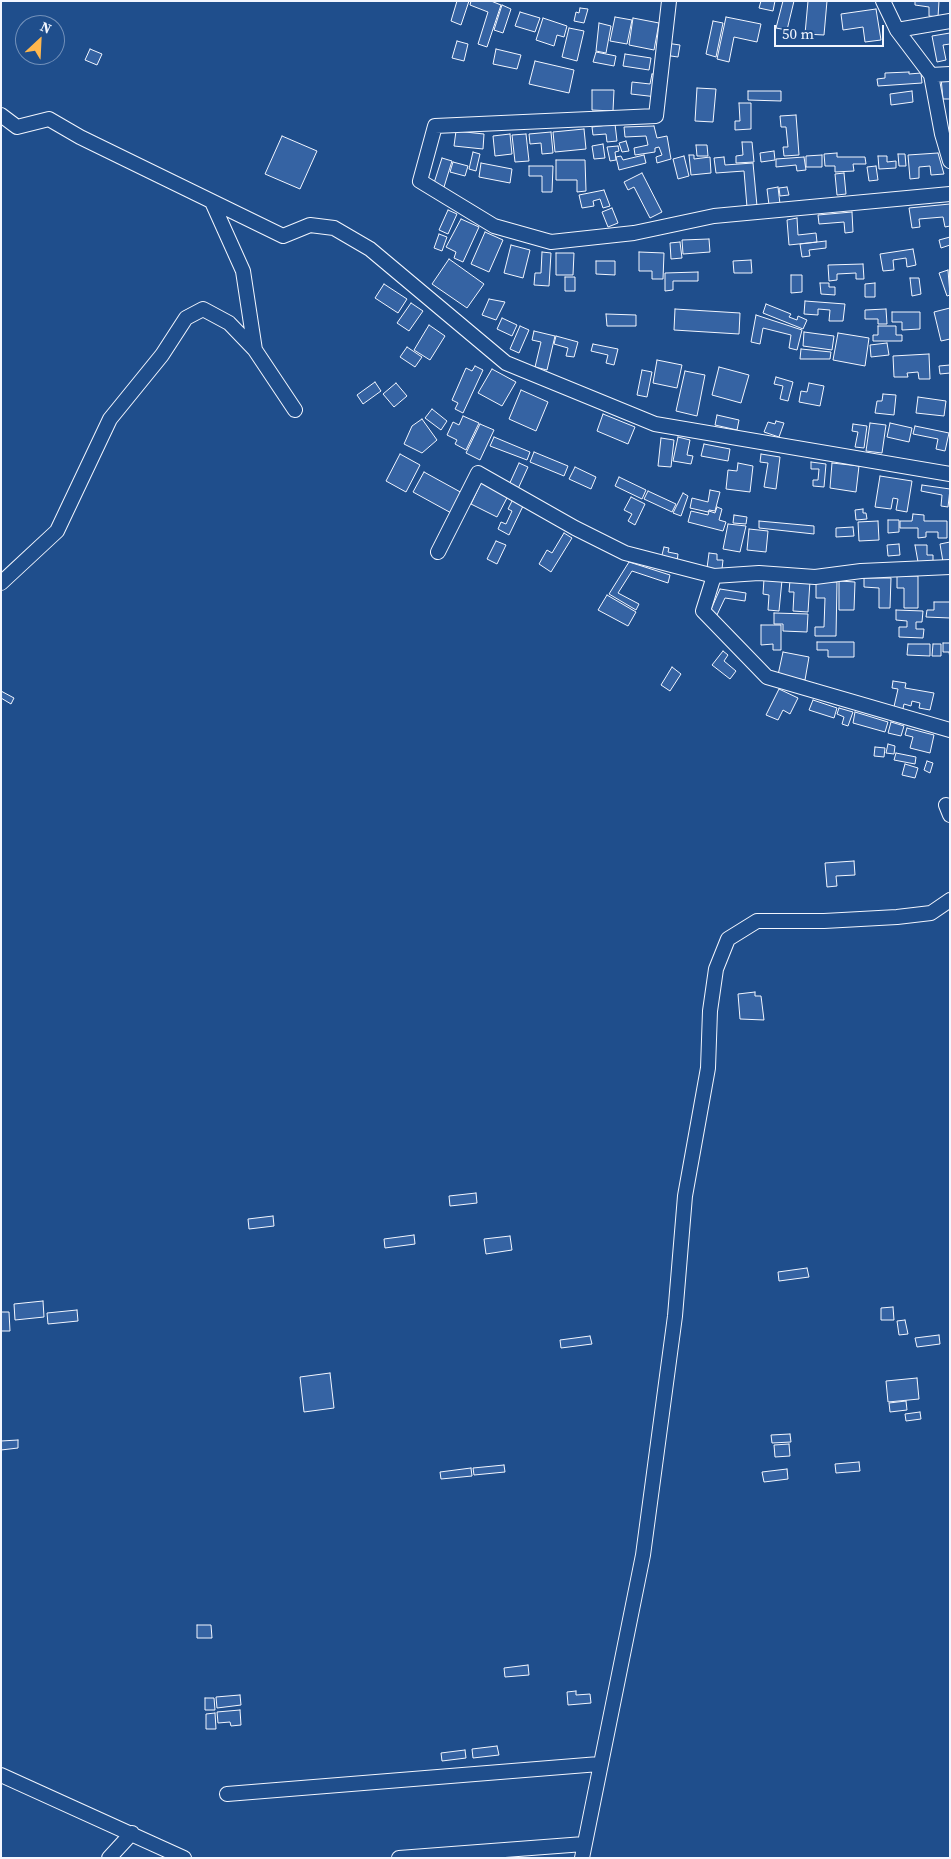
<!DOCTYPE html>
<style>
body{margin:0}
#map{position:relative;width:951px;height:1859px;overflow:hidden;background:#1f4e8c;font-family:"Source Serif 4",serif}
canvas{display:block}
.frame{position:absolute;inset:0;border:2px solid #f2f6ff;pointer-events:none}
.north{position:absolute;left:15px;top:15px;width:50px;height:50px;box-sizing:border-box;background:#1f4e8c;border:1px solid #7391ba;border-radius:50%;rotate:25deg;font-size:14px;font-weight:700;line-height:20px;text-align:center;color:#f2f6ff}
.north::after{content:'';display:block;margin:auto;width:18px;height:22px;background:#ffb74d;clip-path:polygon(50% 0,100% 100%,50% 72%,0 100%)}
.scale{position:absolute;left:774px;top:25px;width:110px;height:22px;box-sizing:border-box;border:2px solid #f2f6ff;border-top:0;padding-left:6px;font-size:15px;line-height:18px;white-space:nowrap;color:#f2f6ff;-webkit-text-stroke:4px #1f4e8c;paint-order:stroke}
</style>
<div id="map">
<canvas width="951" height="1859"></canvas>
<div class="frame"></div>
<div class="north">N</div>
<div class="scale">50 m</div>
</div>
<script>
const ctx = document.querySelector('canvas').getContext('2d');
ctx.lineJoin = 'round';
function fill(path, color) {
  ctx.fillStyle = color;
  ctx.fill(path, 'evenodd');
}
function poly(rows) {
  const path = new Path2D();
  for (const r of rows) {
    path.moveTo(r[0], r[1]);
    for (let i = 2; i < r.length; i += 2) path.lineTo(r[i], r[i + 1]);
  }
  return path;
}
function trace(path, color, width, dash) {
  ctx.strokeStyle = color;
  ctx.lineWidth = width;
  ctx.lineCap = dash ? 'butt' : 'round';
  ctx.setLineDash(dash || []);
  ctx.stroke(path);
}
const building = poly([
 [457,1,469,1,461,25,451,21,457,1],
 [471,1,491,1,501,5,487,47,478,44,488,12,470,5,471,1],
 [761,1,775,1,773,11,759,8,761,1],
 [783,1,794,1,787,30,776,28,783,1],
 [808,1,827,1,824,35,805,34,808,1],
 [915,1,939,1,938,17,929,16,929,7,915,5,915,1],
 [502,5,511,9,503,33,494,30,502,5],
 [580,8,588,9,584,23,574,21,576,12,579,13,580,8],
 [876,9,881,40,865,42,863,27,843,30,841,14,876,9],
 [520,12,540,18,535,32,515,26,520,12],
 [615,17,632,20,627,44,610,41,615,17],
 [726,17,761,24,757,42,734,37,729,62,717,59,726,17],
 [543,18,567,26,564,37,557,35,554,46,536,40,543,18],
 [633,18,659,23,654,50,629,45,633,18],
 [713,21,723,23,716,57,706,54,713,21],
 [599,23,611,26,606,53,596,51,599,23],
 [569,28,584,31,577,61,562,57,569,28],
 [950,33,950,44,943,45,946,60,937,62,932,36,950,33],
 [457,41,468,44,464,61,452,58,457,41],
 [666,43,680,45,678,57,664,55,666,43],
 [90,49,102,54,97,65,85,60,90,49],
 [496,49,521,55,517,69,493,64,496,49],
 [596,52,616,56,614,66,593,62,596,52],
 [625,54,651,58,649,70,623,66,625,54],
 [535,61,574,70,569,93,529,84,535,61],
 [909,72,909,74,921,73,922,83,878,86,877,79,885,78,885,73,909,72],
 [652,74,659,74,657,97,631,94,632,82,650,84,652,74],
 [941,78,950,78,950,99,943,99,941,78],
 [697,88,716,89,713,122,695,121,697,88],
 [592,90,614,90,613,111,592,110,592,90],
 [748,91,781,91,781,101,748,100,748,91],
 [912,91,913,102,891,105,890,94,912,91],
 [739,103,751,103,751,129,735,130,735,121,740,121,739,103],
 [796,115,799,155,784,156,783,147,788,147,786,127,781,127,780,116,796,115],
 [615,124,617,141,607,142,606,134,593,135,592,127,615,124],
 [654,126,657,138,667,136,671,159,657,163,656,157,662,155,659,147,655,148,655,152,635,155,634,148,648,145,646,136,625,137,624,127,654,126],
 [584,129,586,149,555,152,553,132,584,129],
 [456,131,484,134,483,149,454,146,456,131],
 [551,132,553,153,542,154,541,143,530,144,529,134,551,132],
 [510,134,512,154,495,156,493,136,510,134],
 [526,134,529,161,515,162,512,135,526,134],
 [282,136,317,151,300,189,265,174,282,136],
 [626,141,629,151,622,152,619,143,626,141],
 [742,142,752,142,754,162,736,163,736,156,743,155,742,142],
 [603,144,605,158,594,159,592,146,603,144],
 [696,145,707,145,708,156,697,156,696,145],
 [618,146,619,151,615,152,616,160,610,161,607,147,618,146],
 [774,151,775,160,761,162,760,153,774,151],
 [473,152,480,154,476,171,469,169,473,152],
 [837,153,837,157,865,157,866,164,853,164,854,171,835,172,835,166,825,166,824,154,837,153],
 [938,153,944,174,931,175,930,166,919,167,919,178,910,179,908,155,938,153],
 [898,154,905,154,906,166,899,166,898,154],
 [644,155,646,163,619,170,616,157,621,156,623,160,644,155],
 [689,155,694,155,694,159,710,157,711,173,691,175,689,155],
 [822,155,822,167,806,167,806,156,822,155],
 [684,156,689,176,678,179,673,159,684,156],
 [878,156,887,156,887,162,896,161,896,168,879,169,878,156],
 [724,157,725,165,753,163,757,206,747,207,744,171,716,173,714,158,724,157],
 [804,157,806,170,797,171,796,165,776,167,776,159,804,157],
 [442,158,452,161,444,187,434,183,442,158],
 [556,160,585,160,586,191,577,192,577,180,556,180,556,160],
 [453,162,468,166,465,176,450,172,453,162],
 [481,163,512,169,510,183,479,177,481,163],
 [529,166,553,166,552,192,542,192,542,176,529,176,529,166],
 [876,166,878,180,869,181,867,167,876,166],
 [642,173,662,212,650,218,634,187,628,190,624,182,642,173],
 [844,173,846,194,837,195,835,174,844,173],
 [778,187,780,204,769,205,767,189,778,187],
 [787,187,789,195,780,196,779,188,787,187],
 [604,190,610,206,603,208,600,199,593,201,594,206,582,208,579,195,604,190],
 [950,204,950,226,945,227,943,217,919,219,920,227,912,228,909,208,950,204],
 [612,208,618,223,608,227,602,212,612,208],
 [448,210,457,214,448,234,439,230,448,210],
 [852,212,853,232,845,233,844,222,819,224,818,215,852,212],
 [797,218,798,235,816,233,817,242,789,245,787,220,797,218],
 [461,219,479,227,463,262,454,258,456,252,446,247,461,219],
 [485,232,503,240,489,272,471,264,485,232],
 [439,234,447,237,442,251,434,248,439,234],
 [950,237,950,245,941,248,939,240,950,237],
 [709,239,710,252,683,254,682,240,709,239],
 [826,241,826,248,809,250,810,256,802,257,800,244,826,241],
 [680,242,682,258,671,259,670,243,680,242],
 [511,245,530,250,523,278,504,273,511,245],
 [913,249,916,265,907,267,906,258,893,260,894,270,883,271,880,254,913,249],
 [542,252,551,253,549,286,534,285,535,273,541,273,542,252],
 [639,252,664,253,663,279,652,279,652,271,639,271,639,252],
 [556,253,574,253,573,275,556,275,556,253],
 [449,259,484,284,467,308,432,284,449,259],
 [751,260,752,273,734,273,733,261,751,260],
 [596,261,615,261,615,275,596,274,596,261],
 [863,264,864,279,856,279,856,273,837,274,837,280,829,281,828,265,863,264],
 [948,270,950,295,947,296,939,273,948,270],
 [698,272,698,281,673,281,673,290,665,291,665,273,698,272],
 [791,275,802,275,802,292,791,293,791,275],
 [565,277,575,277,575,291,565,291,565,277],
 [910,278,919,278,921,294,912,296,910,278],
 [820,283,829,283,829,287,835,287,835,295,821,294,820,283],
 [875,283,875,297,865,297,865,284,875,283],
 [384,284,407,299,398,313,375,298,384,284],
 [489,299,505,302,496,320,482,315,489,299],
 [805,301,845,304,843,321,829,321,830,310,818,309,818,315,804,314,805,301],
 [411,303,423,311,409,331,397,323,411,303],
 [766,304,791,314,789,317,797,320,798,316,807,320,803,329,763,313,766,304],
 [950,308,950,339,941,341,934,312,950,308],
 [675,309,740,313,739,334,674,330,675,309],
 [886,309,887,324,878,324,878,319,865,319,865,310,886,309],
 [892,312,920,312,920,329,902,330,902,322,892,322,892,312],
 [606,314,636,315,636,326,607,326,606,314],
 [756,315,802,330,797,350,789,348,791,335,763,328,760,344,751,342,756,315],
 [502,318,517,325,512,336,497,329,502,318],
 [429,325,445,336,430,360,414,350,429,325],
 [520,326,529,330,519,353,510,349,520,326],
 [878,326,896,326,896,335,902,335,902,341,873,341,873,335,878,335,878,326],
 [534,331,555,336,547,370,535,367,541,342,532,340,534,331],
 [804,332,834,336,832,350,803,346,804,332],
 [838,333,869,338,865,366,833,360,838,333],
 [556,336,578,342,574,357,566,356,568,348,554,344,556,336],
 [887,343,889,355,871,357,870,345,887,343],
 [593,344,618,349,614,365,606,363,608,355,591,351,593,344],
 [407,347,422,357,415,367,400,357,407,347],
 [801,349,831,352,830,359,800,359,801,349],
 [929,354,930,379,919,379,918,372,907,373,908,377,894,377,893,356,929,354],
 [657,360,682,365,677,388,653,383,657,360],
 [950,365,950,373,940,374,939,366,950,365],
 [475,366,483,370,463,413,455,409,458,403,452,400,466,368,472,371,475,366],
 [719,367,749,375,741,403,712,395,719,367],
 [492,369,516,382,502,406,478,393,492,369],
 [642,370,652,372,647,397,637,395,642,370],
 [685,371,705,375,697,416,676,411,685,371],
 [776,377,793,382,788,401,780,399,783,386,774,384,776,377],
 [375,382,381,391,363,404,357,395,375,382],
 [396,383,407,396,394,407,383,394,396,383],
 [809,383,824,386,820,406,799,402,801,391,807,392,809,383],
 [521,390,548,402,536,431,509,419,521,390],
 [883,394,896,395,894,415,875,413,877,401,882,401,883,394],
 [918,397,946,401,944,416,916,413,918,397],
 [432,409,447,421,441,430,425,418,432,409],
 [603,414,635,427,628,444,597,431,603,414],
 [717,415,739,420,737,430,715,425,717,415],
 [463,416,479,423,466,450,455,444,457,440,447,435,453,422,459,425,463,416],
 [422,419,437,440,422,453,404,444,412,426,422,419],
 [776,421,784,423,779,437,764,432,768,422,775,424,776,421],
 [870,423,886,425,882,453,866,451,870,423],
 [890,423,912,428,909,442,887,437,890,423],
 [480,424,494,430,480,460,466,453,480,424],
 [853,424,867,426,864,448,855,447,858,432,852,431,853,424],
 [915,426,949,433,945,451,936,449,938,439,913,434,915,426],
 [494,437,530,452,527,460,490,446,494,437],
 [678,437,690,440,687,455,693,456,691,464,673,461,678,437],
 [661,438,674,440,671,467,658,466,661,438],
 [704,444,730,449,728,461,701,456,704,444],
 [534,452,568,466,564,476,530,462,534,452],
 [400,454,420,465,406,492,386,481,400,454],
 [761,454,780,457,776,489,764,487,768,463,760,462,761,454],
 [811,462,826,464,824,487,813,486,813,480,818,480,819,469,811,469,811,462],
 [519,463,528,467,517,491,508,487,519,463],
 [738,463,753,466,750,492,726,489,728,470,737,471,738,463],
 [832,463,859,466,856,492,830,488,832,463],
 [575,467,596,477,591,489,569,479,575,467],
 [424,472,464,494,453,514,413,492,424,472],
 [880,476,912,481,907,512,896,510,898,499,893,498,891,509,875,507,880,476],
 [619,477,646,490,642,499,615,486,619,477],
 [481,483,508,496,497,517,471,504,481,483],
 [922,485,950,489,948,507,941,506,942,495,921,491,922,485],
 [710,490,720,492,715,511,709,510,708,512,690,508,692,498,708,502,710,490],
 [648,491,676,504,672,512,644,499,648,491],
 [683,493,688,496,681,516,673,513,683,493],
 [631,497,645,504,635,525,628,521,632,514,624,510,631,497],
 [513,499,524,504,509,535,498,529,501,522,506,524,512,511,508,509,513,499],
 [717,507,722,509,719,520,726,522,723,531,688,522,691,511,708,515,709,511,715,513,717,507],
 [863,509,863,513,866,513,867,519,856,520,855,510,863,509],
 [913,514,924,515,924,521,947,521,947,538,938,538,938,532,926,532,926,537,918,538,918,528,900,528,900,521,912,521,913,514],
 [734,515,747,517,746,524,733,523,734,515],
 [888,520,899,520,899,532,888,533,888,520],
 [759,521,814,526,814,534,759,528,759,521],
 [878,521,879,540,859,541,858,522,878,521],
 [728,524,746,526,740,552,723,549,728,524],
 [853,527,854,536,836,537,836,528,853,527],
 [749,529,768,531,766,552,747,550,749,529],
 [564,533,572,538,551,572,539,564,547,550,552,553,564,533],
 [496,541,506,545,497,564,487,559,496,541],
 [950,542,950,561,943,562,940,544,950,542],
 [899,544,900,555,888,556,887,545,899,544],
 [915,545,927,545,927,555,933,555,933,562,918,562,915,545],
 [664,547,669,548,668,552,678,554,677,562,661,559,664,547],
 [709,553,717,554,717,560,723,560,722,569,707,568,709,553],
 [629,562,670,575,668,583,632,571,618,593,639,604,636,610,609,594,629,562],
 [897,576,918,576,918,608,904,608,904,588,897,588,897,576],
 [864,578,891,578,890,608,879,608,879,588,864,587,864,578],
 [764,579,782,580,779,611,768,610,769,595,763,594,764,579],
 [790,580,810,581,808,612,793,611,794,592,789,592,790,580],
 [839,581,855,582,854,610,839,610,839,581],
 [816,582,837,582,836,636,815,636,815,627,824,627,825,598,816,598,816,582],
 [720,589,746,593,745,601,725,598,716,617,709,614,720,589],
 [607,595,636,612,628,626,598,610,607,595],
 [934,602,950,602,950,618,926,617,927,610,934,610,934,602],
 [896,610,923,611,922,622,916,622,916,629,924,629,923,638,899,637,899,627,907,627,907,621,896,620,896,610],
 [774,613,808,614,807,632,783,631,783,624,774,624,774,613],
 [761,625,781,625,781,650,773,650,773,644,761,645,761,625],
 [817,642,854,642,854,657,828,657,828,650,817,650,817,642],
 [943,643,950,643,950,658,949,652,943,652,943,643],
 [908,644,930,644,930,656,907,655,908,644],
 [933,644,941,644,941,656,932,656,933,644],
 [723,651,728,655,724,661,736,671,730,679,712,665,723,651],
 [783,652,809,657,805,680,778,675,783,652],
 [672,667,681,674,670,691,661,685,672,667],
 [893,681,906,683,905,688,934,693,930,710,919,708,920,703,912,701,911,706,904,704,902,713,893,711,898,689,892,688,893,681],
 [779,689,798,698,790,714,783,710,778,720,766,715,779,689],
 [1,691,14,698,11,704,1,698,1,691],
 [813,700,837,708,834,718,809,710,813,700],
 [839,708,853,712,848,726,842,724,844,717,837,714,839,708],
 [855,712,888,722,885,732,853,723,855,712],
 [891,722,904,726,901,736,888,733,891,722],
 [907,728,934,735,930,753,910,748,913,737,905,735,907,728],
 [888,744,895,746,894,754,886,753,888,744],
 [875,747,885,748,884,757,874,756,875,747],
 [896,753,916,757,915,764,894,760,896,753],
 [927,761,933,763,930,773,924,770,927,761],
 [905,764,918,768,915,778,902,775,905,764],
 [854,861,855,875,836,876,837,886,827,887,825,863,854,861],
 [755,992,755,996,761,996,764,1020,740,1019,738,994,755,992],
 [476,1193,477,1203,450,1206,449,1196,476,1193],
 [273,1216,274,1226,249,1229,248,1219,273,1216],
 [414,1235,415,1244,385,1248,384,1239,414,1235],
 [510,1236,512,1250,486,1254,484,1239,510,1236],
 [807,1268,809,1277,779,1281,778,1272,807,1268],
 [43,1301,44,1317,15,1320,14,1304,43,1301],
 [893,1307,894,1320,881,1320,881,1308,893,1307],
 [77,1310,78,1321,48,1324,47,1313,77,1310],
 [1,1312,9,1312,10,1331,1,1331,1,1312],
 [905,1320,908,1334,899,1335,897,1321,905,1320],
 [939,1335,940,1344,917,1347,915,1338,939,1335],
 [590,1336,592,1344,561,1348,560,1340,590,1336],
 [330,1373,334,1408,304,1412,300,1377,330,1373],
 [917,1378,919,1399,888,1402,886,1381,917,1378],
 [906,1401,907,1410,890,1412,889,1403,906,1401],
 [920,1412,921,1419,906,1421,905,1414,920,1412],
 [790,1434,791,1442,772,1443,771,1435,790,1434],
 [18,1440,18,1448,1,1450,1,1441,18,1440],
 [789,1444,790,1456,775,1457,774,1445,789,1444],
 [859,1462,860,1471,836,1473,835,1464,859,1462],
 [504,1465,505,1472,474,1475,473,1468,504,1465],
 [471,1468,472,1476,441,1479,440,1472,471,1468],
 [787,1469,788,1479,764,1482,762,1472,787,1469],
 [197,1625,211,1625,212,1638,197,1638,197,1625],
 [528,1665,529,1675,505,1677,504,1668,528,1665],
 [576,1691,576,1695,590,1694,591,1703,568,1705,567,1692,576,1691],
 [240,1695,241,1705,217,1708,216,1697,240,1695],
 [205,1698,214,1698,215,1710,205,1710,205,1698],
 [240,1710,241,1725,231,1726,230,1722,218,1723,217,1712,240,1710],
 [215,1713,216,1729,206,1729,206,1714,215,1713],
 [497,1746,499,1755,473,1758,472,1749,497,1746],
 [465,1750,466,1758,442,1761,441,1753,465,1750]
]);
fill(building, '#3563a3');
trace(building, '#f2f6ff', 1);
const minor = poly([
 [669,1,656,116,435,126,420,181,494,226,551,242,634,233,714,216,950,194],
 [883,1,897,30,931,75,942,134,950,161],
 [897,30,950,21],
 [931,75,950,74],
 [1,115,17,127,49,119,80,137,283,236,310,225,334,228,370,249,506,363,655,424,950,474],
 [212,202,243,271,255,350,295,410],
 [438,552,478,473,575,528,625,553,714,576,759,573,815,577,861,571,950,567],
 [714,576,703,611,767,677,950,730],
 [1,583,57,531,110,419,162,355,186,318,203,309,229,323,255,350],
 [946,805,950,815],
 [1,1775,184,1858],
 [227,1794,599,1764],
 [109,1858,132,1833],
 [399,1858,584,1844],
 [582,1858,643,1555,675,1316,685,1196,708,1068,710,1011,716,969,728,939,757,921,824,921,897,917,931,913,950,900]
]);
trace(minor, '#f2f6ff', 16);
trace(minor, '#1f4e8c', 14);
</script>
